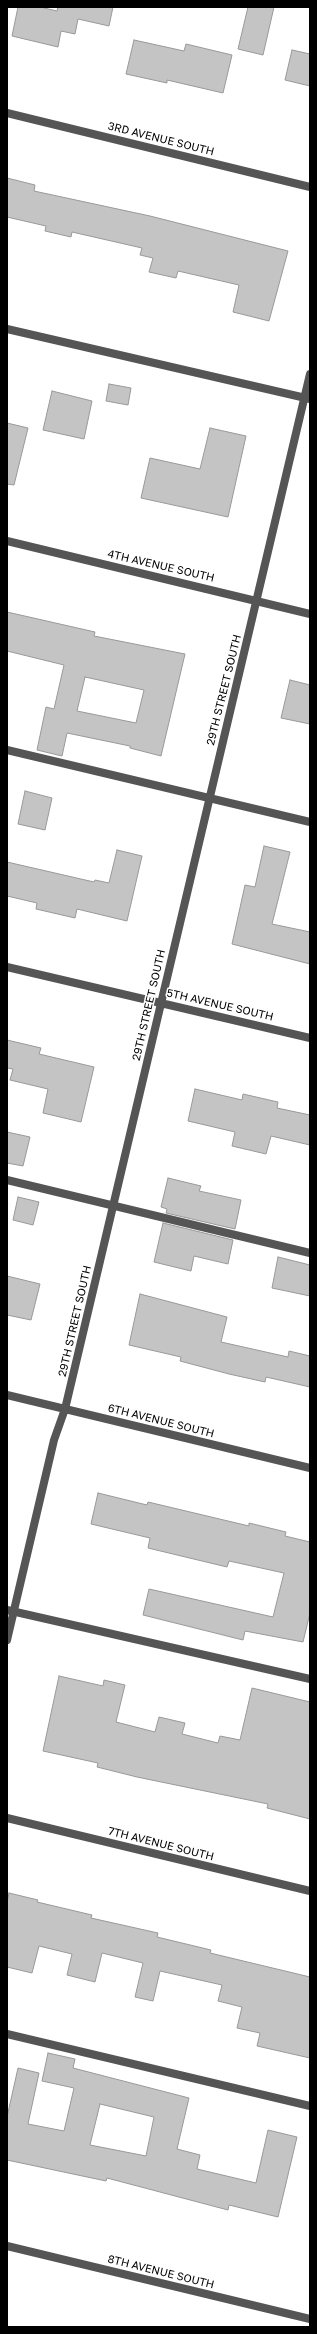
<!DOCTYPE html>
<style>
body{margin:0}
#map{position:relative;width:317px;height:2334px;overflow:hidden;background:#fff;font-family:"Golos Text",sans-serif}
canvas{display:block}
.frame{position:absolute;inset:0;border:8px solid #000;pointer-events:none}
</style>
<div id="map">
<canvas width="317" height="2334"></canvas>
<div class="frame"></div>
</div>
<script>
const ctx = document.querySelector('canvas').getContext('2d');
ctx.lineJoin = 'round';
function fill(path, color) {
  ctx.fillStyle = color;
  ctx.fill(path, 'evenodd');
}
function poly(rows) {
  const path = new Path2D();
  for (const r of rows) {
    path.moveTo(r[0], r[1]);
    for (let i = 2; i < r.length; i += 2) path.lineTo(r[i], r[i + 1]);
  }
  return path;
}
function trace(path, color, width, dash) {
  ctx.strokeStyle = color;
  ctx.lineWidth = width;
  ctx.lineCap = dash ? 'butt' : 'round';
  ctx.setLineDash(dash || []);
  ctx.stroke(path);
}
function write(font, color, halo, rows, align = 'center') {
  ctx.font = font + ' "Golos Text",sans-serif';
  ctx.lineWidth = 3;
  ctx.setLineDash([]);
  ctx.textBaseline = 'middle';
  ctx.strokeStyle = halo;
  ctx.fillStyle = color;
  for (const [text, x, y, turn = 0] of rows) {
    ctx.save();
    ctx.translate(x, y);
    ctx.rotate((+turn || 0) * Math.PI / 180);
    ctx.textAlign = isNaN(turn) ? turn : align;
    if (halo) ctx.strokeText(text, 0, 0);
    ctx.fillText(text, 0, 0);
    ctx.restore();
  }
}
const building = poly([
 [18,7,40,7,57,11,58,7,113,7,109,26,78,19,75,34,61,31,58,47,12,36,18,7],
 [248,7,274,7,263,55,238,49,248,7],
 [134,40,184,51,186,44,232,55,223,93,167,80,167,83,126,74,134,40],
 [292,50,310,54,310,86,285,80,292,50],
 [7,178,35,185,34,191,150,216,288,251,269,321,233,312,239,285,178,271,176,278,149,272,153,258,140,255,142,248,72,232,71,237,45,231,46,226,7,217,7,178],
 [109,384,131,388,128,405,106,401,109,384],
 [52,391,92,401,84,439,43,430,52,391],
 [7,423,28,428,14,485,7,484,7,423],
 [210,428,246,436,228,517,141,498,150,458,200,469,210,428],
 [7,612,95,632,94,636,185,654,161,756,130,748,130,746,67,733,62,756,37,750,46,707,54,709,64,665,7,651,7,612],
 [85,677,144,690,136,723,77,711,85,677],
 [290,680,310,685,310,724,281,718,290,680],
 [25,791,52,798,45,830,18,824,25,791],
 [264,846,290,852,272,924,310,932,310,964,232,944,245,885,255,887,264,846],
 [117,850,142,856,127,921,77,909,75,918,36,909,37,903,7,896,7,862,94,882,95,880,109,883,117,850],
 [7,1040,41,1048,39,1054,94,1067,81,1122,43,1113,48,1089,10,1080,13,1069,7,1068,7,1040],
 [195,1089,242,1100,243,1094,278,1102,277,1108,310,1115,310,1145,271,1136,266,1154,232,1146,235,1132,188,1121,195,1089],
 [7,1132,30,1137,23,1166,7,1163,7,1132],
 [168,1178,201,1186,199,1191,241,1200,235,1229,166,1213,167,1209,161,1207,168,1178],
 [18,1197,39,1202,33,1225,13,1220,18,1197],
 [163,1223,233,1240,228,1264,194,1256,191,1271,154,1262,163,1223],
 [278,1257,310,1265,310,1296,272,1288,278,1257],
 [7,1276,40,1284,31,1320,7,1315,7,1276],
 [140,1294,227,1317,221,1342,288,1357,289,1351,310,1356,310,1387,266,1377,265,1382,229,1374,180,1361,181,1357,129,1345,140,1294],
 [98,1493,147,1505,148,1502,249,1526,249,1523,286,1532,285,1536,310,1542,310,1613,303,1642,245,1631,243,1640,143,1615,149,1589,273,1617,284,1573,229,1561,227,1567,148,1548,150,1538,91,1524,98,1493],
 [59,1676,103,1686,104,1680,125,1685,116,1722,155,1732,159,1717,185,1723,182,1734,218,1743,220,1736,240,1740,252,1688,310,1702,310,1819,267,1808,268,1804,137,1777,97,1767,98,1763,43,1751,59,1676],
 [9,1893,38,1900,37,1902,92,1915,91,1918,158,1933,157,1937,211,1950,210,1953,310,1977,310,2058,257,2046,260,2033,237,2028,242,2007,218,2001,222,1985,160,1971,153,2001,135,1997,143,1963,102,1953,95,1982,67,1975,72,1954,39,1946,32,1973,7,1967,7,1903,9,1893],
 [48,2053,75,2059,73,2068,189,2098,177,2149,200,2155,197,2169,256,2183,268,2130,297,2137,278,2217,229,2205,228,2210,107,2178,106,2181,7,2160,7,2117,18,2068,39,2073,28,2124,64,2131,74,2088,42,2081,48,2053],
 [100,2104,154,2117,146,2156,90,2145,100,2104]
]);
fill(building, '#c4c4c4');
trace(building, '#999', 1);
trace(poly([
 [7,329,310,399],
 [7,750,310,822],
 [7,1180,310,1253],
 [7,1610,310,1679],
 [7,2034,310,2106]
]), '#555', 8);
trace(poly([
 [7,113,310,187],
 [7,541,310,614],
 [7,967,310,1038],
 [7,1395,310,1468],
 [7,1640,54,1440,65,1409,310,374],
 [7,1818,310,1891],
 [7,2246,310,2319]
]), '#555', 8);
write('11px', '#000', '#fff', [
 ["3RD AVENUE SOUTH",161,139,14],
 ["4TH AVENUE SOUTH",161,566,13],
 ["29TH STREET SOUTH",224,690,-76],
 ["29TH STREET SOUTH",149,1005,-77],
 ["5TH AVENUE SOUTH",220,1005,13],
 ["29TH STREET SOUTH",75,1321,-77],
 ["6TH AVENUE SOUTH",161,1421,14],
 ["7TH AVENUE SOUTH",161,1844,14],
 ["8TH AVENUE SOUTH",161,2272,14]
]);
</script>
